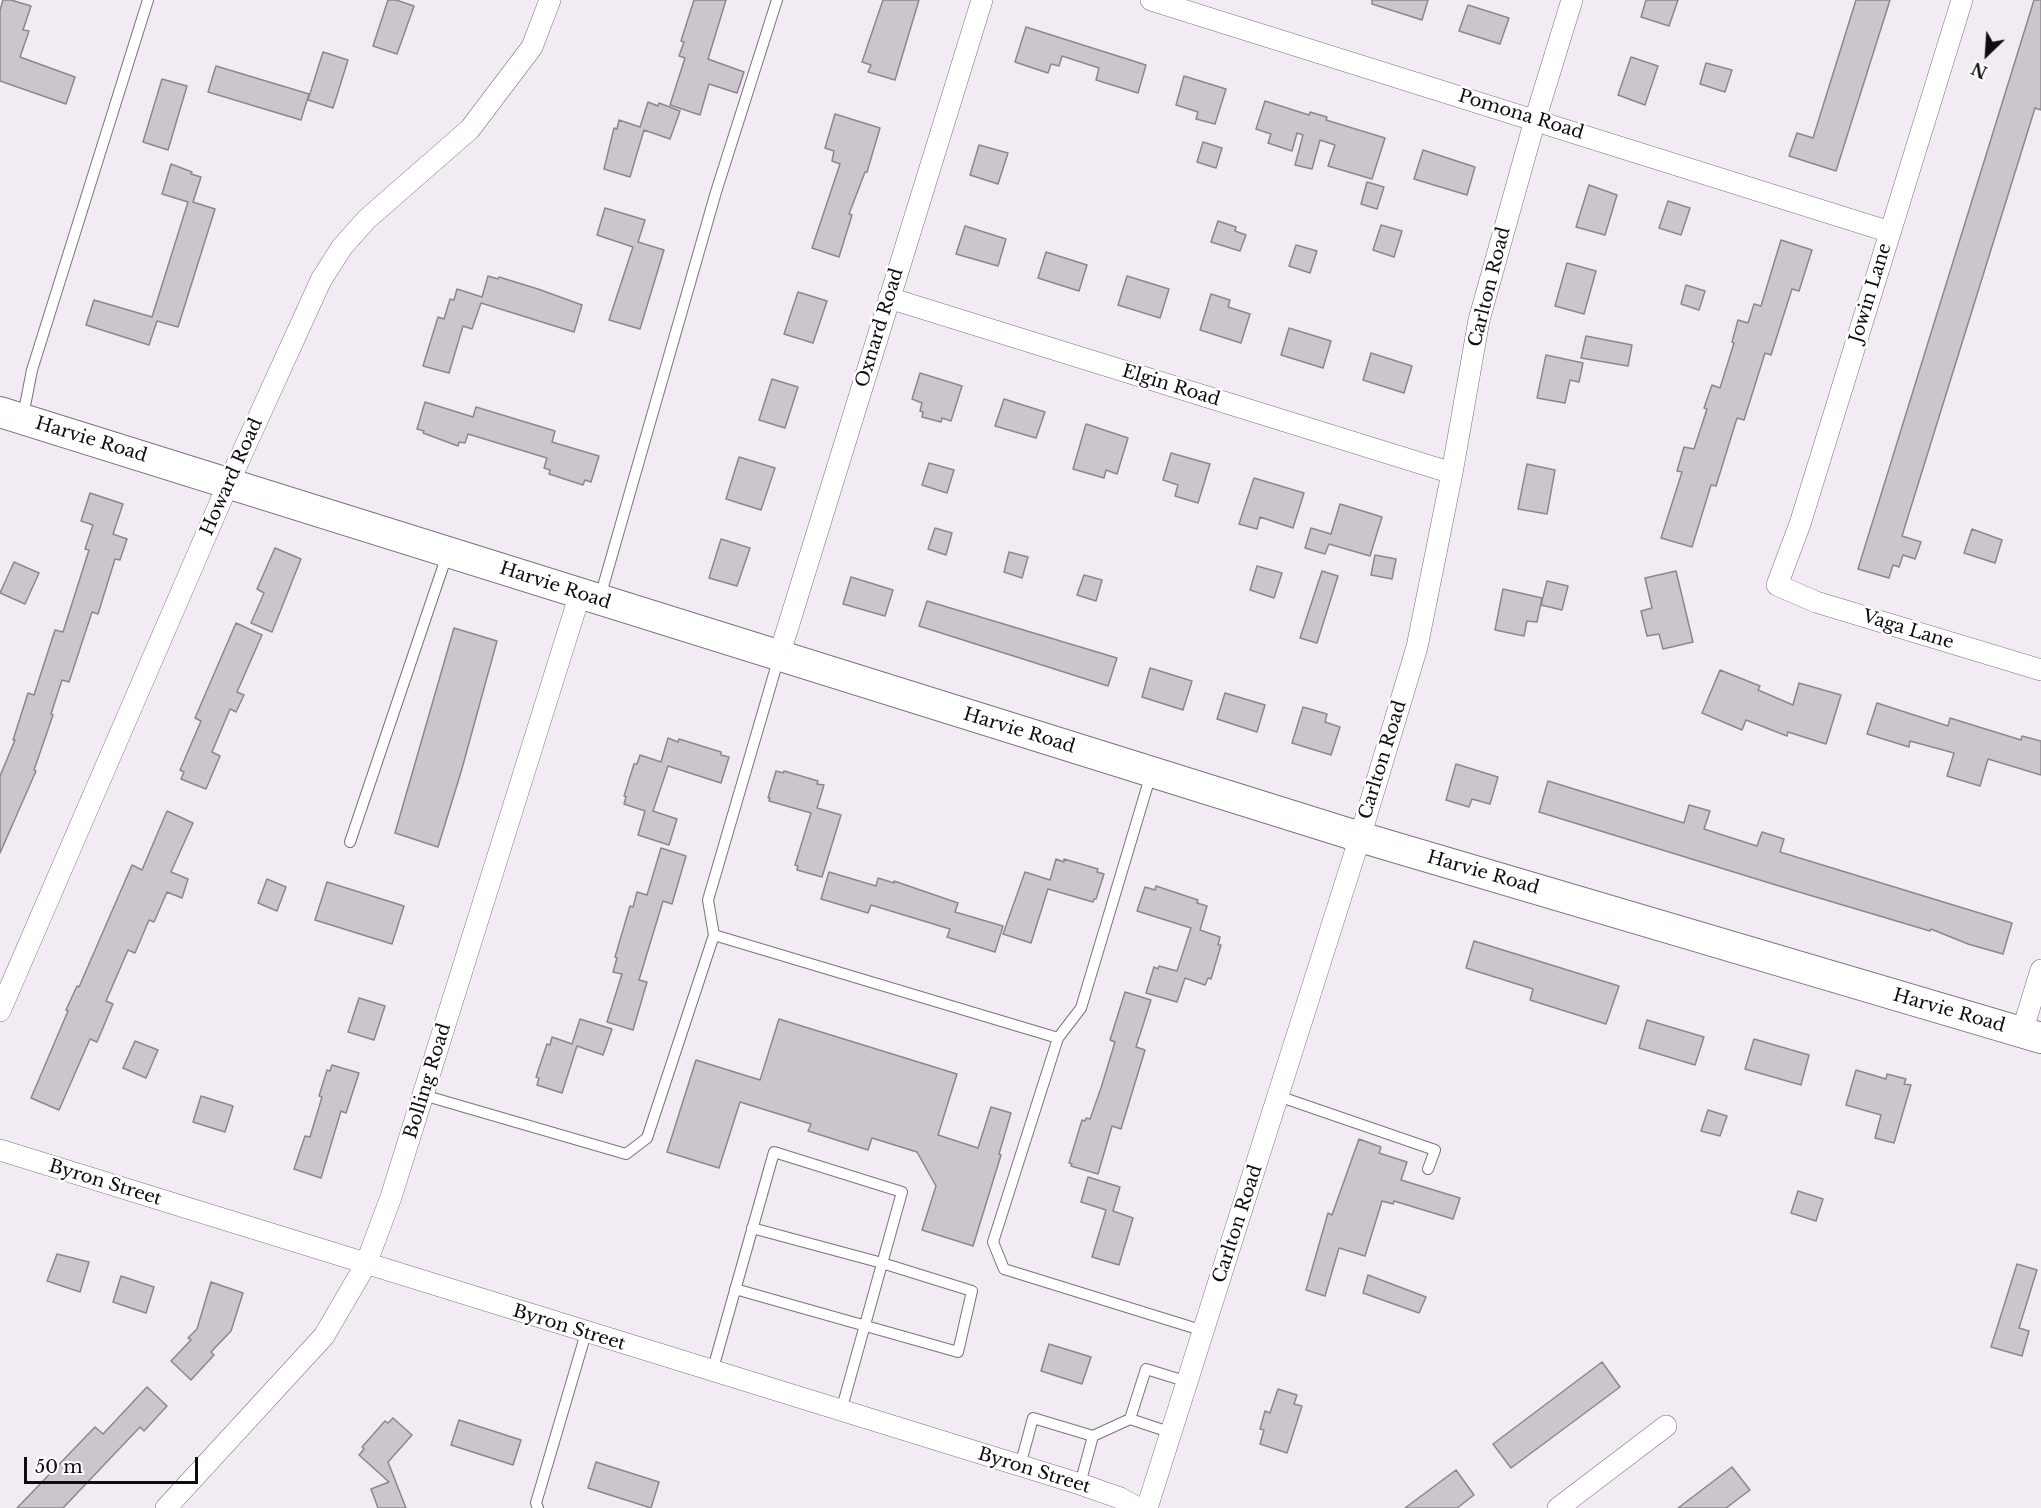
<!DOCTYPE html>
<style>
body{margin:0}
#map{position:relative;width:2041px;height:1508px;overflow:hidden;background:#f2ebf4;font-family:"Libre Baskerville",serif}
canvas{display:block}
.north{position:absolute;left:1957px;top:24px;width:60px;height:60px;-webkit-text-stroke:4px #fff;paint-order:stroke;rotate:205deg;font-size:16px;font-weight:700;line-height:24px;text-align:center;color:#0e0c0f}
.north::after{content:'';display:block;margin:auto;width:21px;height:27px;background:#0e0c0f;clip-path:polygon(50% 0,100% 100%,50% 72%,0 100%)}
.scale{position:absolute;left:24px;top:1457px;width:174px;height:27px;box-sizing:border-box;border:3px solid #0e0c0f;border-top:0;padding-left:8px;font-size:18px;line-height:21px;white-space:nowrap;color:#0e0c0f;-webkit-text-stroke:4px #fff;paint-order:stroke}
</style>
<div id="map">
<canvas width="2041" height="1508"></canvas>
<div class="north">N</div>
<div class="scale">50 m</div>
</div>
<script>
const ctx = document.querySelector('canvas').getContext('2d');
ctx.lineJoin = 'round';
function fill(path, color) {
  ctx.fillStyle = color;
  ctx.fill(path, 'evenodd');
}
function poly(rows) {
  const path = new Path2D();
  for (const r of rows) {
    path.moveTo(r[0], r[1]);
    for (let i = 2; i < r.length; i += 2) path.lineTo(r[i], r[i + 1]);
  }
  return path;
}
function trace(path, color, width, dash) {
  ctx.strokeStyle = color;
  ctx.lineWidth = width;
  ctx.lineCap = dash ? 'butt' : 'round';
  ctx.setLineDash(dash || []);
  ctx.stroke(path);
}
function write(font, color, halo, rows, align = 'center') {
  ctx.font = font + ' "Libre Baskerville",serif';
  ctx.lineWidth = 5;
  ctx.setLineDash([]);
  ctx.textBaseline = 'middle';
  ctx.strokeStyle = halo;
  ctx.fillStyle = color;
  for (const [text, x, y, turn = 0] of rows) {
    ctx.save();
    ctx.translate(x, y);
    ctx.rotate((+turn || 0) * Math.PI / 180);
    ctx.textAlign = isNaN(turn) ? turn : align;
    if (halo) ctx.strokeText(text, 0, 0);
    ctx.fillText(text, 0, 0);
    ctx.restore();
  }
}
const building = poly([
 [3,0,11,0,31,6,23,30,29,31,20,57,75,77,66,104,0,81,0,10,3,0],
 [388,0,396,0,414,6,397,54,373,46,388,0],
 [694,0,726,0,708,59,744,72,737,93,709,84,700,115,670,105,685,58,679,56,684,42,681,41,694,0],
 [883,0,919,0,895,80,868,72,871,65,862,62,883,0],
 [1372,0,1428,0,1422,20,1372,4,1372,0],
 [1646,0,1678,0,1669,26,1641,17,1646,0],
 [1856,0,1890,0,1836,171,1789,156,1797,133,1813,138,1856,0],
 [2034,0,2041,0,2041,110,2035,108,1902,536,1921,542,1915,559,1903,555,1899,567,1893,565,1889,578,1858,569,2034,0],
 [1468,5,1509,18,1500,44,1459,31,1468,5],
 [1026,27,1146,65,1138,93,1096,80,1099,68,1062,56,1059,66,1051,64,1048,73,1015,62,1026,27],
 [323,52,348,60,333,108,308,100,323,52],
 [1631,57,1658,66,1645,105,1618,95,1631,57],
 [1706,63,1732,70,1725,92,1700,84,1706,63],
 [216,66,309,94,301,120,208,92,216,66],
 [1184,76,1226,89,1215,124,1196,119,1198,112,1176,105,1184,76],
 [162,79,187,86,168,150,143,142,162,79],
 [1265,101,1309,115,1310,112,1327,117,1326,120,1385,138,1372,179,1328,166,1335,145,1320,140,1312,169,1295,165,1303,135,1297,133,1292,151,1268,143,1271,134,1256,129,1265,101],
 [648,102,658,106,659,103,680,111,670,139,644,130,630,177,604,169,614,128,617,129,619,120,640,127,648,102],
 [835,114,880,128,867,172,865,172,849,214,852,215,839,257,812,248,840,164,832,161,834,151,825,148,835,114],
 [1203,142,1222,148,1216,168,1197,162,1203,142],
 [979,145,1008,153,998,184,970,175,979,145],
 [1423,150,1475,167,1467,195,1414,179,1423,150],
 [171,164,192,172,191,174,201,177,193,202,215,209,178,327,157,321,149,345,86,325,94,300,152,317,188,202,162,194,171,164],
 [1367,182,1384,187,1377,209,1361,204,1367,182],
 [1589,185,1617,195,1605,235,1576,227,1589,185],
 [1668,201,1690,208,1681,235,1659,228,1668,201],
 [605,208,645,220,638,242,664,250,640,329,609,320,633,247,597,235,605,208],
 [1218,221,1236,227,1235,231,1246,235,1240,251,1211,242,1218,221],
 [1381,225,1402,231,1394,257,1373,250,1381,225],
 [965,226,1006,239,998,266,956,254,965,226],
 [1781,240,1812,250,1799,291,1792,289,1771,355,1765,353,1744,420,1737,418,1716,486,1711,485,1692,547,1661,538,1682,472,1677,471,1684,447,1694,449,1707,409,1704,408,1712,385,1720,388,1734,343,1732,342,1738,320,1748,323,1754,304,1761,306,1781,240],
 [1296,245,1317,251,1310,273,1289,266,1296,245],
 [1046,252,1087,265,1079,291,1038,278,1046,252],
 [1567,263,1596,271,1584,314,1555,306,1567,263],
 [488,276,498,279,499,277,538,289,582,305,574,332,481,303,472,329,463,326,449,373,423,366,438,317,444,319,450,299,454,300,457,289,482,297,488,276],
 [1127,276,1169,289,1160,318,1118,305,1127,276],
 [1686,285,1705,291,1699,310,1681,304,1686,285],
 [798,292,827,301,813,343,784,334,798,292],
 [1211,294,1230,300,1228,307,1250,314,1241,343,1200,330,1211,294],
 [1289,328,1331,341,1323,368,1281,355,1289,328],
 [1586,336,1632,345,1628,366,1581,358,1586,336],
 [1371,353,1412,366,1404,393,1363,380,1371,353],
 [1546,355,1583,363,1579,382,1570,380,1565,403,1537,398,1546,355],
 [920,373,962,386,951,421,942,418,941,422,922,417,923,412,920,411,922,403,912,399,920,373],
 [772,379,798,387,785,428,759,420,772,379],
 [1004,399,1045,412,1036,438,995,426,1004,399],
 [425,402,473,417,476,407,555,431,552,442,599,456,591,482,585,480,583,485,549,474,550,470,544,468,547,458,468,434,465,443,459,442,458,446,423,433,424,431,417,429,425,402],
 [1086,424,1128,438,1117,474,1106,470,1104,478,1073,469,1086,424],
 [1171,453,1210,464,1198,503,1175,496,1178,485,1163,480,1171,453],
 [739,457,775,468,761,510,726,499,739,457],
 [929,463,954,470,947,493,922,485,929,463],
 [1527,464,1555,470,1547,514,1518,509,1527,464],
 [1254,478,1304,493,1293,528,1260,517,1257,529,1239,524,1254,478],
 [90,493,123,504,113,534,127,539,120,560,115,559,98,614,92,612,69,682,62,680,51,714,53,715,34,770,36,771,0,853,0,776,15,740,13,740,28,693,34,695,55,630,63,632,89,550,85,549,93,525,81,521,90,493],
 [1340,504,1382,517,1370,556,1329,544,1325,554,1305,548,1311,528,1331,534,1340,504],
 [935,528,952,533,946,555,928,549,935,528],
 [1972,529,2002,540,1995,563,1964,553,1972,529],
 [721,539,750,548,737,586,709,578,721,539],
 [275,548,301,559,272,632,251,623,264,593,257,589,275,548],
 [1009,552,1028,557,1022,578,1004,572,1009,552],
 [1375,555,1396,559,1392,579,1371,575,1375,555],
 [14,562,39,573,25,604,0,593,14,562],
 [1257,566,1282,573,1274,598,1250,590,1257,566],
 [1322,571,1338,576,1317,643,1300,638,1322,571],
 [1676,571,1693,642,1663,649,1659,634,1647,636,1641,611,1652,608,1645,578,1676,571],
 [1084,575,1102,580,1096,601,1077,595,1084,575],
 [851,577,893,590,885,616,843,604,851,577],
 [1547,581,1568,586,1562,610,1541,605,1547,581],
 [1503,589,1542,598,1537,622,1527,621,1524,636,1495,630,1503,589],
 [927,601,1117,658,1108,686,919,626,927,601],
 [236,623,262,635,237,692,244,695,236,712,230,709,212,752,220,756,206,789,181,779,184,772,180,770,201,721,195,718,236,623],
 [454,628,497,641,461,772,438,847,395,833,454,628],
 [1150,668,1192,681,1183,710,1142,697,1150,668],
 [1720,670,1760,686,1758,690,1793,705,1799,683,1841,695,1826,744,1788,732,1787,736,1746,720,1742,730,1702,713,1720,670],
 [1225,693,1265,705,1257,732,1217,719,1225,693],
 [1877,703,1948,726,1950,718,2021,740,2022,736,2041,741,2041,775,1988,759,1980,786,1947,776,1954,753,1910,741,1909,747,1867,734,1877,703],
 [1303,707,1327,714,1325,722,1340,727,1331,755,1292,743,1303,707],
 [668,738,678,742,679,739,721,752,721,755,729,757,721,783,668,766,653,811,677,819,669,845,638,835,645,811,624,804,626,797,624,796,634,764,637,764,640,755,661,762,668,738],
 [1456,764,1498,777,1490,804,1472,799,1469,807,1446,800,1456,764],
 [776,771,783,773,784,771,818,781,817,784,824,785,817,808,841,815,822,877,797,870,798,866,795,865,811,813,769,801,770,798,768,798,776,771],
 [1548,781,1684,823,1689,805,1710,811,1704,829,1757,846,1762,832,1784,839,1780,852,2012,923,2003,954,1968,944,1931,929,1930,931,1789,889,1539,812,1548,781],
 [167,811,193,823,171,872,188,879,182,898,167,892,154,922,149,920,135,953,128,950,106,1001,113,1004,97,1042,90,1039,59,1110,31,1098,68,1011,66,1010,77,986,79,987,132,865,142,870,167,811],
 [661,848,686,856,672,904,663,901,639,980,647,982,633,1030,607,1022,622,974,613,972,617,958,615,957,630,906,633,907,637,892,647,895,661,848],
 [1056,859,1064,862,1064,859,1098,869,1097,872,1104,874,1096,899,1094,899,1093,902,1048,889,1031,943,1003,934,1025,872,1050,880,1056,859],
 [829,872,876,886,878,878,894,883,894,881,958,903,955,912,1003,926,995,952,947,937,950,929,871,905,868,913,821,899,829,872],
 [267,879,286,887,277,911,258,903,267,879],
 [327,882,404,906,392,944,315,920,327,882],
 [1156,886,1198,900,1197,903,1207,906,1200,930,1220,937,1218,945,1221,945,1211,979,1208,978,1205,985,1185,978,1177,1002,1146,993,1154,967,1158,969,1159,966,1177,971,1191,928,1137,911,1145,887,1155,890,1156,886],
 [1474,941,1619,986,1606,1024,1530,1000,1533,989,1466,968,1474,941],
 [1125,992,1151,1000,1136,1047,1145,1050,1121,1129,1112,1126,1098,1174,1071,1166,1072,1164,1069,1163,1082,1120,1085,1121,1086,1118,1090,1119,1101,1088,1115,1042,1110,1040,1125,992],
 [359,998,385,1006,374,1040,348,1032,359,998],
 [580,1019,612,1029,603,1055,577,1046,562,1093,537,1085,539,1078,536,1077,547,1044,550,1045,552,1037,572,1044,580,1019],
 [779,1019,957,1074,938,1135,978,1148,991,1107,1011,1113,999,1154,1001,1155,973,1246,922,1230,936,1186,917,1152,872,1138,868,1150,808,1131,811,1124,740,1102,719,1168,667,1152,696,1060,760,1080,779,1019],
 [1647,1020,1704,1037,1695,1065,1639,1048,1647,1020],
 [1754,1039,1809,1055,1801,1085,1745,1069,1754,1039],
 [135,1041,158,1050,146,1078,123,1068,135,1041],
 [332,1065,359,1073,346,1113,341,1111,321,1178,294,1169,305,1136,310,1137,322,1097,319,1096,327,1070,330,1071,332,1065],
 [1856,1070,1886,1079,1887,1074,1906,1079,1904,1084,1911,1085,1894,1143,1875,1138,1881,1115,1846,1105,1856,1070],
 [201,1096,233,1106,225,1132,193,1122,201,1096],
 [1708,1110,1727,1116,1720,1136,1701,1131,1708,1110],
 [1359,1139,1381,1147,1379,1153,1407,1162,1401,1180,1460,1198,1453,1219,1394,1201,1393,1204,1382,1201,1365,1256,1339,1248,1325,1296,1306,1290,1328,1213,1332,1215,1359,1139],
 [1088,1177,1120,1187,1113,1211,1133,1218,1119,1265,1092,1257,1106,1210,1081,1202,1088,1177],
 [1798,1191,1823,1199,1816,1221,1791,1213,1798,1191],
 [57,1254,89,1262,80,1292,47,1281,57,1254],
 [2017,1264,2037,1270,2019,1328,2029,1331,2022,1356,1991,1347,2017,1264],
 [1368,1275,1426,1297,1419,1313,1363,1293,1368,1275],
 [121,1276,154,1287,146,1313,113,1302,121,1276],
 [211,1282,243,1293,231,1331,211,1352,214,1355,191,1380,171,1361,191,1340,188,1338,197,1329,211,1282],
 [1049,1344,1091,1357,1082,1384,1041,1371,1049,1344],
 [1602,1362,1620,1387,1511,1468,1493,1444,1602,1362],
 [147,1387,167,1406,144,1431,140,1427,63,1508,17,1508,95,1427,103,1434,147,1387],
 [1278,1389,1297,1395,1294,1404,1302,1406,1287,1453,1260,1444,1264,1430,1260,1429,1265,1411,1270,1413,1278,1389],
 [393,1418,412,1435,388,1462,406,1508,378,1508,371,1489,389,1482,359,1455,364,1449,362,1447,385,1421,388,1423,393,1418],
 [459,1420,521,1440,513,1465,451,1445,459,1420],
 [596,1462,659,1482,651,1508,588,1488,596,1462],
 [1732,1467,1750,1490,1726,1508,1678,1508,1732,1467],
 [1456,1470,1474,1495,1457,1508,1405,1508,1456,1470]
]);
fill(building, '#cdc5ce');
trace(building, '#8d868e', 1.5);
const lane = poly([
 [23,416,32,370,148,0],
 [600,597,716,192,777,0],
 [1151,774,1081,1008,1058,1038,993,1242,1004,1269,1204,1331],
 [350,842,447,555],
 [714,935,1058,1038],
 [423,1095,626,1154,647,1138,714,935,708,900,779,657],
 [1278,1096,1435,1150,1428,1169],
 [735,1289,958,1352,972,1291,882,1263,752,1228],
 [712,1372,774,1152,902,1192,841,1411],
 [1172,1433,1130,1419,1146,1369,1188,1382],
 [1020,1466,1033,1418,1093,1436],
 [1080,1484,1093,1436,1130,1419],
 [538,1508,536,1503,586,1333]
]);
const street = poly([
 [1151,0,1890,232],
 [1962,0,1800,524,1777,585,1816,602,2041,670],
 [889,298,1452,473],
 [779,656,982,0],
 [0,1011,229,482,321,280,342,247,367,219,470,129,532,47,550,0],
 [2022,1032,2041,970],
 [0,1150,1080,1484,1120,1498,1138,1508],
 [166,1508,324,1336,366,1264,391,1197,580,594],
 [1147,1508,1360,837,1417,647,1452,473,1479,320,1535,120,1572,0],
 [1558,1508,1666,1426]
]);
const secondary = poly([
 [0,412,1360,837,2041,1038]
]);
trace(lane, '#7a737b', 12);
trace(street, '#7a737b', 22);
trace(secondary, '#7a737b', 32);
trace(lane, '#fff', 10);
trace(street, '#fff', 21);
trace(secondary, '#fff', 30);
write('18px', '#0e0c0f', '#fff', [
 ["Pomona Road",1521,115,17],
 ["Carlton Road",1490,287,-76],
 ["Jowin Lane",1871,293,-73],
 ["Oxnard Road",880,328,-73],
 ["Elgin Road",1171,386,17],
 ["Harvie Road",91,440,17],
 ["Howard Road",232,477,-66],
 ["Harvie Road",555,586,18],
 ["Vaga Lane",1908,630,17],
 ["Harvie Road",1019,731,17],
 ["Carlton Road",1383,760,-73],
 ["Harvie Road",1483,873,16],
 ["Harvie Road",1949,1011,16],
 ["Bolling Road",428,1081,-73],
 ["Byron Street",105,1183,17],
 ["Carlton Road",1238,1224,-72],
 ["Byron Street",569,1328,17],
 ["Byron Street",1034,1471,17]
]);
</script>
